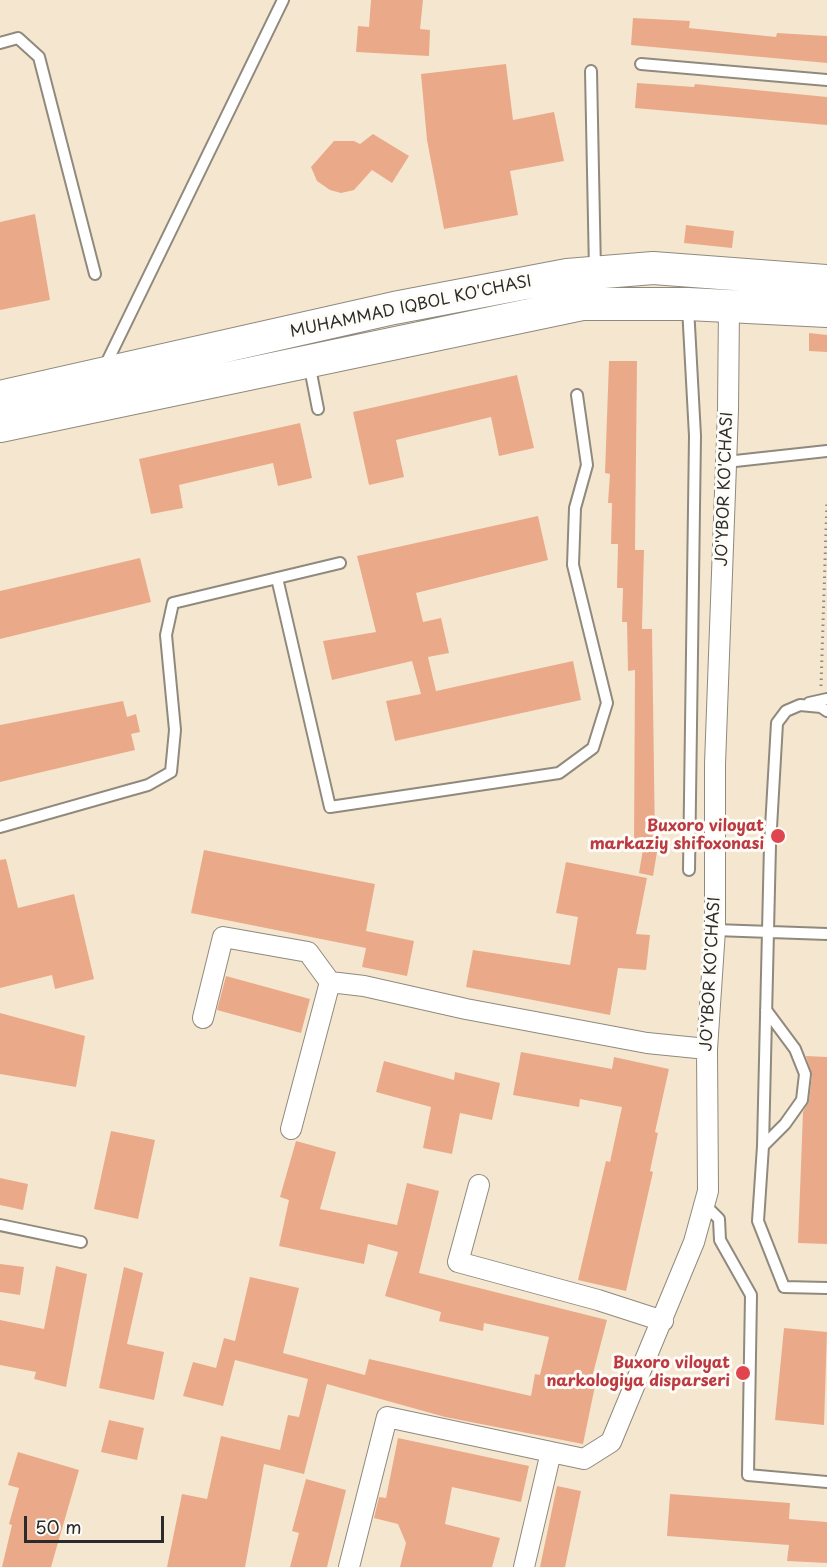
<!DOCTYPE html>
<style>
body{margin:0}
#map{position:relative;width:827px;height:1567px;overflow:hidden;background:#f5e7cf;font-family:"Playpen Sans",sans-serif}
canvas{display:block}
.scale{position:absolute;left:24px;top:1516px;width:140px;height:27px;box-sizing:border-box;border:3px solid #2b2b2b;border-top:0;padding-left:8px;font-size:18px;line-height:21px;white-space:nowrap;color:#2b2b2b;-webkit-text-stroke:4px #fdfcf7;paint-order:stroke}
</style>
<div id="map">
<canvas width="827" height="1567"></canvas>
<div class="scale">50 m</div>
</div>
<script>
const ctx = document.querySelector('canvas').getContext('2d');
ctx.lineJoin = 'round';
function fill(path, color) {
  ctx.fillStyle = color;
  ctx.fill(path, 'evenodd');
}
function poly(rows) {
  const path = new Path2D();
  for (const r of rows) {
    path.moveTo(r[0], r[1]);
    for (let i = 2; i < r.length; i += 2) path.lineTo(r[i], r[i + 1]);
  }
  return path;
}
function trace(path, color, width, dash) {
  ctx.strokeStyle = color;
  ctx.lineWidth = width;
  ctx.lineCap = dash ? 'butt' : 'round';
  ctx.setLineDash(dash || []);
  ctx.stroke(path);
}
function write(font, color, halo, rows, align = 'center') {
  ctx.font = font + ' "Playpen Sans",sans-serif';
  ctx.lineWidth = 6;
  ctx.setLineDash([]);
  ctx.textBaseline = 'middle';
  ctx.strokeStyle = halo;
  ctx.fillStyle = color;
  for (const [text, x, y, turn = 0] of rows) {
    ctx.save();
    ctx.translate(x, y);
    ctx.rotate((+turn || 0) * Math.PI / 180);
    ctx.textAlign = isNaN(turn) ? turn : align;
    if (halo) ctx.strokeText(text, 0, 0);
    ctx.fillText(text, 0, 0);
    ctx.restore();
  }
}
fill(poly([
 [371,0,423,0,420,29,430,30,429,56,356,52,358,26,369,27],
 [633,18,690,21,689,28,776,37,777,33,827,36,827,63,631,45],
 [506,64,513,120,554,112,564,161,510,171,518,215,444,229,427,140,421,74],
 [637,83,694,87,695,84,827,97,827,125,635,108],
 [373,134,409,156,392,183,372,170,354,190,341,193,330,190,317,181,311,167,334,141,354,141,360,144],
 [35,214,50,300,0,310,0,222],
 [686,225,734,231,732,248,684,243],
 [809,333,827,335,827,352,809,351],
 [609,361,637,361,635,550,644,550,642,629,652,629,655,843,634,844,635,670,628,671,627,622,622,622,623,588,617,588,618,544,611,544,612,503,608,503,610,474,605,473],
 [517,375,534,448,499,456,491,417,396,440,404,477,369,485,353,412],
 [300,423,312,478,278,486,273,463,179,485,183,508,151,514,139,459],
 [538,516,548,560,416,593,423,622,441,618,449,653,428,657,436,691,573,661,581,700,395,741,386,701,421,694,412,661,332,680,323,641,376,632,357,556],
 [140,558,151,602,0,639,0,591],
 [123,701,127,717,136,714,140,732,131,734,135,750,0,782,0,725],
 [643,849,657,852,653,876,639,873],
 [204,850,375,884,366,931,414,941,407,976,362,967,366,948,191,913],
 [6,859,18,908,74,894,94,979,55,989,52,975,0,988,0,860],
 [566,862,647,878,636,934,650,935,646,970,618,968,610,1015,466,987,473,950,570,965,578,917,556,913],
 [226,976,310,999,301,1033,217,1010],
 [0,1013,85,1036,76,1087,0,1074],
 [521,1052,612,1069,614,1057,669,1069,655,1132,658,1133,650,1171,653,1172,626,1291,578,1280,606,1161,610,1162,622,1107,580,1099,579,1107,513,1095],
 [806,1056,827,1057,827,1244,798,1243,803,1112,809,1101,812,1075],
 [384,1061,454,1080,455,1072,500,1083,492,1120,460,1113,452,1154,423,1148,431,1107,376,1092],
 [111,1131,155,1140,138,1219,94,1209],
 [296,1141,336,1152,320,1209,397,1225,407,1183,439,1191,419,1273,607,1320,590,1385,595,1386,583,1444,445,1417,327,1384,304,1474,264,1464,245,1567,167,1567,182,1494,207,1499,221,1436,280,1450,288,1415,299,1417,308,1379,235,1360,223,1406,183,1396,193,1362,216,1368,224,1338,235,1341,250,1277,299,1288,283,1353,365,1375,369,1359,531,1396,535,1374,540,1375,549,1337,484,1323,483,1331,439,1321,441,1312,385,1296,398,1252,368,1244,364,1264,279,1246,289,1200,280,1197],
 [0,1178,28,1184,23,1210,0,1205],
 [0,1264,24,1267,20,1295,0,1292],
 [56,1266,87,1274,66,1387,34,1379,36,1372,0,1365,0,1320,44,1329],
 [124,1267,143,1273,127,1344,164,1352,154,1400,99,1388],
 [784,1328,827,1332,824,1425,775,1420],
 [109,1420,144,1428,137,1460,101,1452],
 [398,1438,529,1466,521,1502,452,1487,445,1524,500,1538,492,1567,400,1567,406,1543,398,1524,374,1518,379,1497,386,1498],
 [18,1452,79,1470,51,1567,2,1567,12,1525,9,1524,19,1488,8,1485],
 [306,1479,346,1490,327,1567,290,1567,299,1533,292,1531],
 [557,1486,581,1491,565,1567,540,1567],
 [670,1494,790,1503,789,1519,827,1522,827,1563,787,1561,789,1545,667,1536]
]), '#eaaa8a');
const lane = poly([
 [0,43,18,38,39,57,95,274],
 [641,64,827,80],
 [591,71,595,271],
 [688,307,695,436,689,870],
 [309,363,318,409],
 [104,368,283,0],
 [726,462,827,451],
 [277,578,330,807,559,773,593,748,607,703,573,565,575,508,587,465,577,395],
 [809,703,827,699],
 [827,711,821,707,800,705,786,711,777,723,770,845,763,1146,758,1221,784,1287,827,1288],
 [0,827,148,785,171,772,175,730,166,635,173,603,340,563],
 [715,930,827,934],
 [763,1146,785,1124,802,1100,805,1074,795,1049,766,1010],
 [704,1204,719,1219,720,1240,751,1295,748,1475,827,1482],
 [0,1225,81,1242]
]);
const street = poly([
 [203,1018,223,937,308,952,330,982,364,986,466,1009,647,1043,707,1049],
 [291,1129,330,982],
 [479,1185,458,1262,598,1300,663,1321],
 [349,1567,387,1417,551,1452],
 [524,1567,551,1452,584,1459,611,1442,694,1242,708,1191,707,1049,715,930,715,764,728,410,729,306]
]);
const primary = poly([
 [0,397,394,308,567,275,653,268,827,281],
 [0,426,582,304,688,304,827,311]
]);
trace(lane, '#90897d', 14);
trace(street, '#90897d', 22);
trace(primary, '#90897d', 34);
trace(poly([
 [821,686,827,500]
]), '#90897d', 3, [1.5, 4.5]);
trace(lane, '#fff', 10);
trace(street, '#fff', 20);
trace(primary, '#fff', 32);
for (const [x, y, r, color] of [
 [778,836,8,"#e0444e"],
 [743,1373,8,"#e0444e"]
]) {
  const dot = new Path2D();
  dot.arc(x, y, r, 0, 2 * Math.PI);
  ctx.fillStyle = color;
  ctx.fill(dot);
  trace(dot, '#fdfcf7', 2);
}
write('16px', '#2b2b2b', '#fdfcf7', [
 ["MUHAMMAD IQBOL KO'CHASI",411,307,-12],
 ["JO'YBOR KO'CHASI",725,489,-88],
 ["JO'YBOR KO'CHASI",711,974,-87]
]);
write('bold 16px', '#be3a42', '#fdfcf7', [
 ["Buxoro viloyat",764,827],
 ["markaziy shifoxonasi",764,845],
 ["Buxoro viloyat",730,1364],
 ["narkologiya disparseri",730,1382]
], 'right');
</script>
